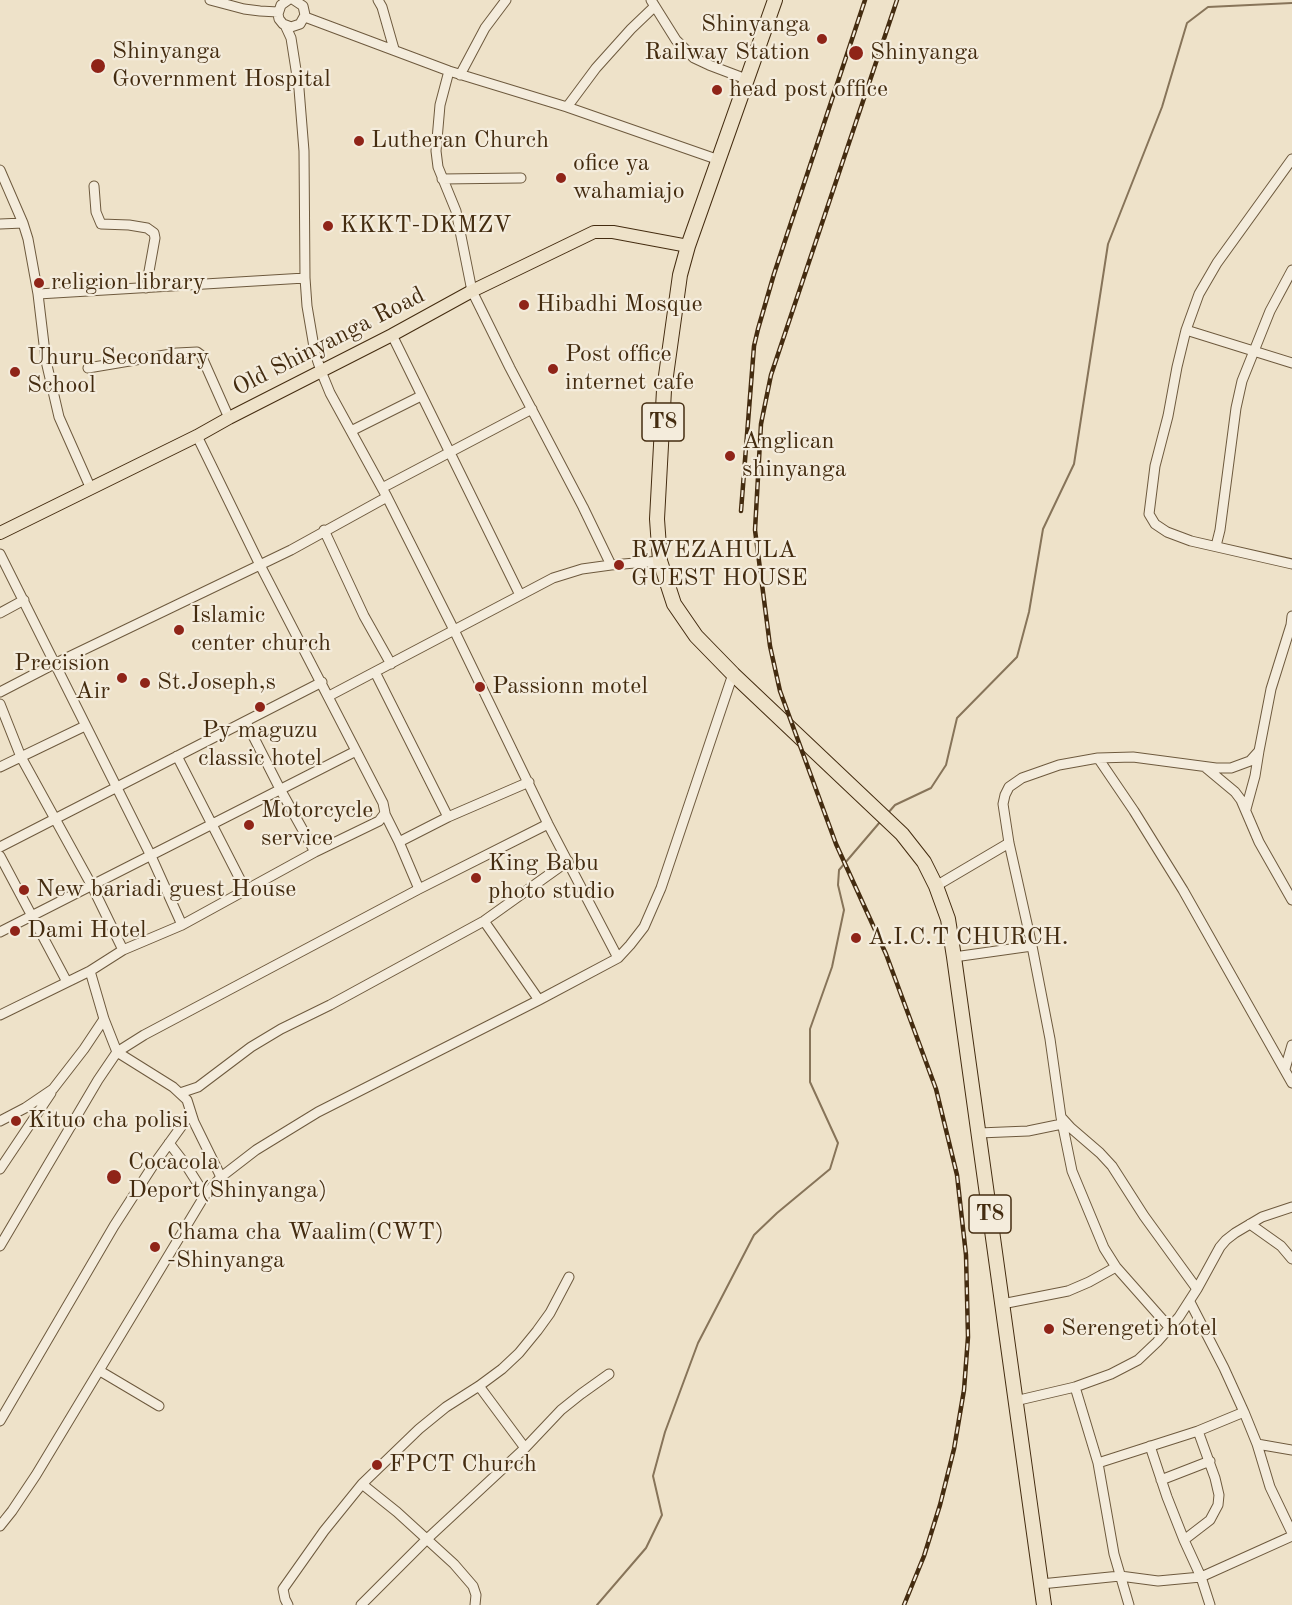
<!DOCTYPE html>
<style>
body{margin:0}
canvas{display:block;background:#eee2c9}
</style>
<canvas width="1292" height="1605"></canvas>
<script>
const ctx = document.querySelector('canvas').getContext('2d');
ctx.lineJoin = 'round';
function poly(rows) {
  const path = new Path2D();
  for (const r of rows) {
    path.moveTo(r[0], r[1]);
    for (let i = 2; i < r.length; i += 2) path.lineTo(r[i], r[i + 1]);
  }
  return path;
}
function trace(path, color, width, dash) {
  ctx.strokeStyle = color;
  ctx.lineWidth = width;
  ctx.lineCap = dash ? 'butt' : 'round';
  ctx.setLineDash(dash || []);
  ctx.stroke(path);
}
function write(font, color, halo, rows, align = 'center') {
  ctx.font = font + ' "Old Standard TT",serif';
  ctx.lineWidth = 4.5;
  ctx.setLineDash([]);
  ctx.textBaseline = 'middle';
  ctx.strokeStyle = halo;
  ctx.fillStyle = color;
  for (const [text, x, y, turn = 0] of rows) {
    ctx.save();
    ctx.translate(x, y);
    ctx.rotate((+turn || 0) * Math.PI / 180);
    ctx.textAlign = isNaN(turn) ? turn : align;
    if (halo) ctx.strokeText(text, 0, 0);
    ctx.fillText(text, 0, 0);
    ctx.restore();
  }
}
trace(poly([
 [888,813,895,805,931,788,946,765,957,718,1017,657,1029,612,1043,529,1074,464,1108,244,1162,107,1187,23,1208,7,1292,3],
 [597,1605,646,1548,662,1515,653,1476,665,1432,698,1343,754,1235,777,1213,830,1169,838,1143,810,1082,810,1029,832,967,844,910,838,885,839,870,880,822]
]), '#877459', 2);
const minor = poly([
 [210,0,244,9,260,11,278,12],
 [288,0,281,5,278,14,279,19,283,24,291,27,300,24,305,15,303,6,294,0],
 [378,0,382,7,394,49],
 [651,0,676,40,694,58,709,65,746,79],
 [305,17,449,71,567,107,719,160],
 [285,25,291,38,299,89,304,151,305,278,307,306,315,353,321,371,330,393,387,497,454,630,548,824,618,958],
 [449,71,440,105,436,151,438,167,456,211,472,291,510,368,583,507,611,565],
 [460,75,485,28,506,0],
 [567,107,596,68,631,29,654,7],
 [1292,159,1217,263,1199,294,1186,330,1177,367,1168,416,1155,466,1149,514,1155,524,1167,532,1191,541,1292,564],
 [0,170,23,223,28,239,38,294,46,361,59,417,91,489],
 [442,179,521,178],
 [94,186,96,212,101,224,129,225,147,228,154,233,155,238,146,288],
 [0,224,23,223],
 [38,294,305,278],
 [1186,330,1292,363],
 [392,335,520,595],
 [88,368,177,353,197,352,201,355,229,418],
 [351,431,421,396],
 [382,488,532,409],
 [324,530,364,616,391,664],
 [1216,546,1220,530,1236,408,1242,381,1270,311,1292,270],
 [0,554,151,856,182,925],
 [0,613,24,600],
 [375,672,448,817],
 [0,692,54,664,291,550,387,497],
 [329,696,553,578,582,569,611,565,660,561],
 [0,704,21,757,92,886,123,950],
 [246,722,280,789,315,852],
 [177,756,246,891],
 [1098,758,1134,811,1183,890,1292,1083],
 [0,767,85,726],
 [1205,767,1235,792,1241,800,1259,842,1292,900],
 [1246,809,1255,776,1259,751],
 [385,814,399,842,419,889],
 [399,842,448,817,529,782],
 [0,847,322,682],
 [0,856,67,982],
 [936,886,1009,843],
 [484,921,539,1000],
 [0,932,356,751],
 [954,957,1032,946],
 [90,971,104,1019,117,1052,173,1087,187,1100,194,1122,221,1177],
 [0,1015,90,971,123,950,182,925,315,852,379,821,385,813,383,803,260,565,197,436],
 [1285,1069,1292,1045],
 [180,1093,198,1087,251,1047,281,1029,330,1005,484,921,568,861],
 [1061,1117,1072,1171,1104,1248,1116,1267,1170,1328],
 [0,1121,25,1108,53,1089,84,1049,104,1019],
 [979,1133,1028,1131,1062,1124],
 [169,1143,186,1165,205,1195],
 [0,1169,51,1093],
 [1250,1224,1281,1246,1292,1259],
 [0,1246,98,1080,117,1052,144,1035,419,889,548,824],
 [1197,1289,1144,1216,1112,1166,1100,1153,1071,1128,1061,1117,1050,1039,1032,946,1009,843,1003,804,1005,795,1009,787,1022,778,1059,765,1098,758,1133,757,1216,768,1231,768,1250,761,1259,751,1271,689,1291,625,1292,616],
 [1190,1302,1224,1368,1244,1412,1257,1444,1270,1487,1292,1533],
 [1002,1304,1068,1291,1089,1282,1116,1267],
 [100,1371,159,1406],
 [479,1386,525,1448],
 [1075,1387,1098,1463,1114,1554,1129,1605],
 [1015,1401,1075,1387,1111,1374,1138,1360,1157,1342,1179,1317,1197,1289,1220,1247,1226,1240,1235,1233,1262,1217,1292,1207],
 [0,1421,114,1226,152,1167,191,1113],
 [1257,1444,1292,1450],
 [1150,1446,1167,1497,1184,1540,1201,1577,1210,1605],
 [1098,1463,1198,1431,1244,1412],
 [1161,1480,1210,1461],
 [362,1484,397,1512,454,1564,473,1586,476,1595,475,1605],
 [0,1526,12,1511,36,1475,205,1195,221,1177,256,1150,318,1112,539,1000,618,958,630,945,644,927,661,888,733,674],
 [1184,1540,1210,1520,1218,1505,1219,1495,1215,1478,1198,1431],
 [1041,1584,1120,1576,1158,1581,1201,1577,1292,1536],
 [288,1605,285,1599,283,1589,324,1531,362,1484,419,1429,446,1407,479,1386,502,1369,519,1353,537,1331,550,1313,569,1277],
 [361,1605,427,1539,525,1448,561,1410,581,1394,609,1374]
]);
const major = poly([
 [0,533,197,436,229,418,392,335,472,291,594,232,613,232,688,246]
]);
const highway = poly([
 [775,0,688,246,680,275,664,390,657,519,660,561,674,604,696,636,733,674,902,834,924,862,936,886,948,919,954,957,1044,1605]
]);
trace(minor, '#6e5a3e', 11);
trace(major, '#442c10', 14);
trace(highway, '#442c10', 16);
trace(minor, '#f4ecdc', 9);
trace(major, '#eee2c9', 12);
trace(highway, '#eee2c9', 14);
const rail = poly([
 [897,0,771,375,761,424,755,530,770,646,780,691,836,844,886,954,936,1089,957,1175,966,1255,968,1337,964,1390,954,1449,940,1505,924,1556,904,1605],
 [741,511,754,346,758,329,774,274,865,0]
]);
trace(rail, '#442c10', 4.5);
trace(rail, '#f4ecdc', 2, [7]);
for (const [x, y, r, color] of [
 [822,39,6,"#8f2418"],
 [856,53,8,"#8f2418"],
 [98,66,8,"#8f2418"],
 [717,90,6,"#8f2418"],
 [359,141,6,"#8f2418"],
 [561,178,6,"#8f2418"],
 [328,226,6,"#8f2418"],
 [39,283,6,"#8f2418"],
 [524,305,6,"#8f2418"],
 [553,369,6,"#8f2418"],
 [15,372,6,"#8f2418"],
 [730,456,6,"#8f2418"],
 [619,565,6,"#8f2418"],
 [179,630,6,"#8f2418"],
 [122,678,6,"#8f2418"],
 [145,683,6,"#8f2418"],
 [480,687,6,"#8f2418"],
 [260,707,6,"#8f2418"],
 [249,825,6,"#8f2418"],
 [476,878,6,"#8f2418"],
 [24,890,6,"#8f2418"],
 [15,931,6,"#8f2418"],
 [856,938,6,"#8f2418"],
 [16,1121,6,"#8f2418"],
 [114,1177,8,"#8f2418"],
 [155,1247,6,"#8f2418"],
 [1049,1329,6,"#8f2418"],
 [377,1465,6,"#8f2418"]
]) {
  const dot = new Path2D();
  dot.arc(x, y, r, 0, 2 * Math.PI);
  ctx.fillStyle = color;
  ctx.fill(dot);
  trace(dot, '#f4ecdc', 2);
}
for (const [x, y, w] of [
 [663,422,42],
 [990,1214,42]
]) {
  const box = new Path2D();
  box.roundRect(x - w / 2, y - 19, w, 38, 4.5);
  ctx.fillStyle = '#f4ecdc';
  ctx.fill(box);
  trace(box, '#442c10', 1.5);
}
write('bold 22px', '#442c10', null, [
 ["T8",663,422],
 ["T8",990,1214]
]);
write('24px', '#442c10', '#f4ecdc', [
 ["Shinyanga",810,25,"right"],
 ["Railway Station",810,53,"right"],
 ["Shinyanga",112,52],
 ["Government Hospital",112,80],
 ["Shinyanga",870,53],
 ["head post office",729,90],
 ["Lutheran Church",371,141],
 ["ofice ya",573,164],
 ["wahamiajo",573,192],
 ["KKKT-DKMZV",340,226],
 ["religion library",51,283],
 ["Hibadhi Mosque",536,305],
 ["Post office",565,355],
 ["internet cafe",565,383],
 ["Uhuru Secondary",27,358],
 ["School",27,386],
 ["Anglican",742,442],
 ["shinyanga",742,470],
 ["RWEZAHULA",631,551],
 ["GUEST HOUSE",631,579],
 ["Islamic",191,616],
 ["center church",191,644],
 ["Precision",110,664,"right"],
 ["Air",110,692,"right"],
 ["St.Joseph,s",157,683],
 ["Passionn motel",492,687],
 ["Py maguzu",260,731,"center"],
 ["classic hotel",260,759,"center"],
 ["Motorcycle",261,811],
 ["service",261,839],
 ["King Babu",488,864],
 ["photo studio",488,892],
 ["New bariadi guest House",36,890],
 ["Dami Hotel",27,931],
 ["A.I.C.T CHURCH.",868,938],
 ["Kituo cha polisi",28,1121],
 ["Cocacola",128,1163],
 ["Deport(Shinyanga)",128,1191],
 ["Chama cha Waalim(CWT)",167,1233],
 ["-Shinyanga",167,1261],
 ["Serengeti hotel",1061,1329],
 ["FPCT Church",389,1465]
], 'left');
write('24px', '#442c10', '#f4ecdc', [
 ["Old Shinyanga Road",329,342,-27]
]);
</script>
